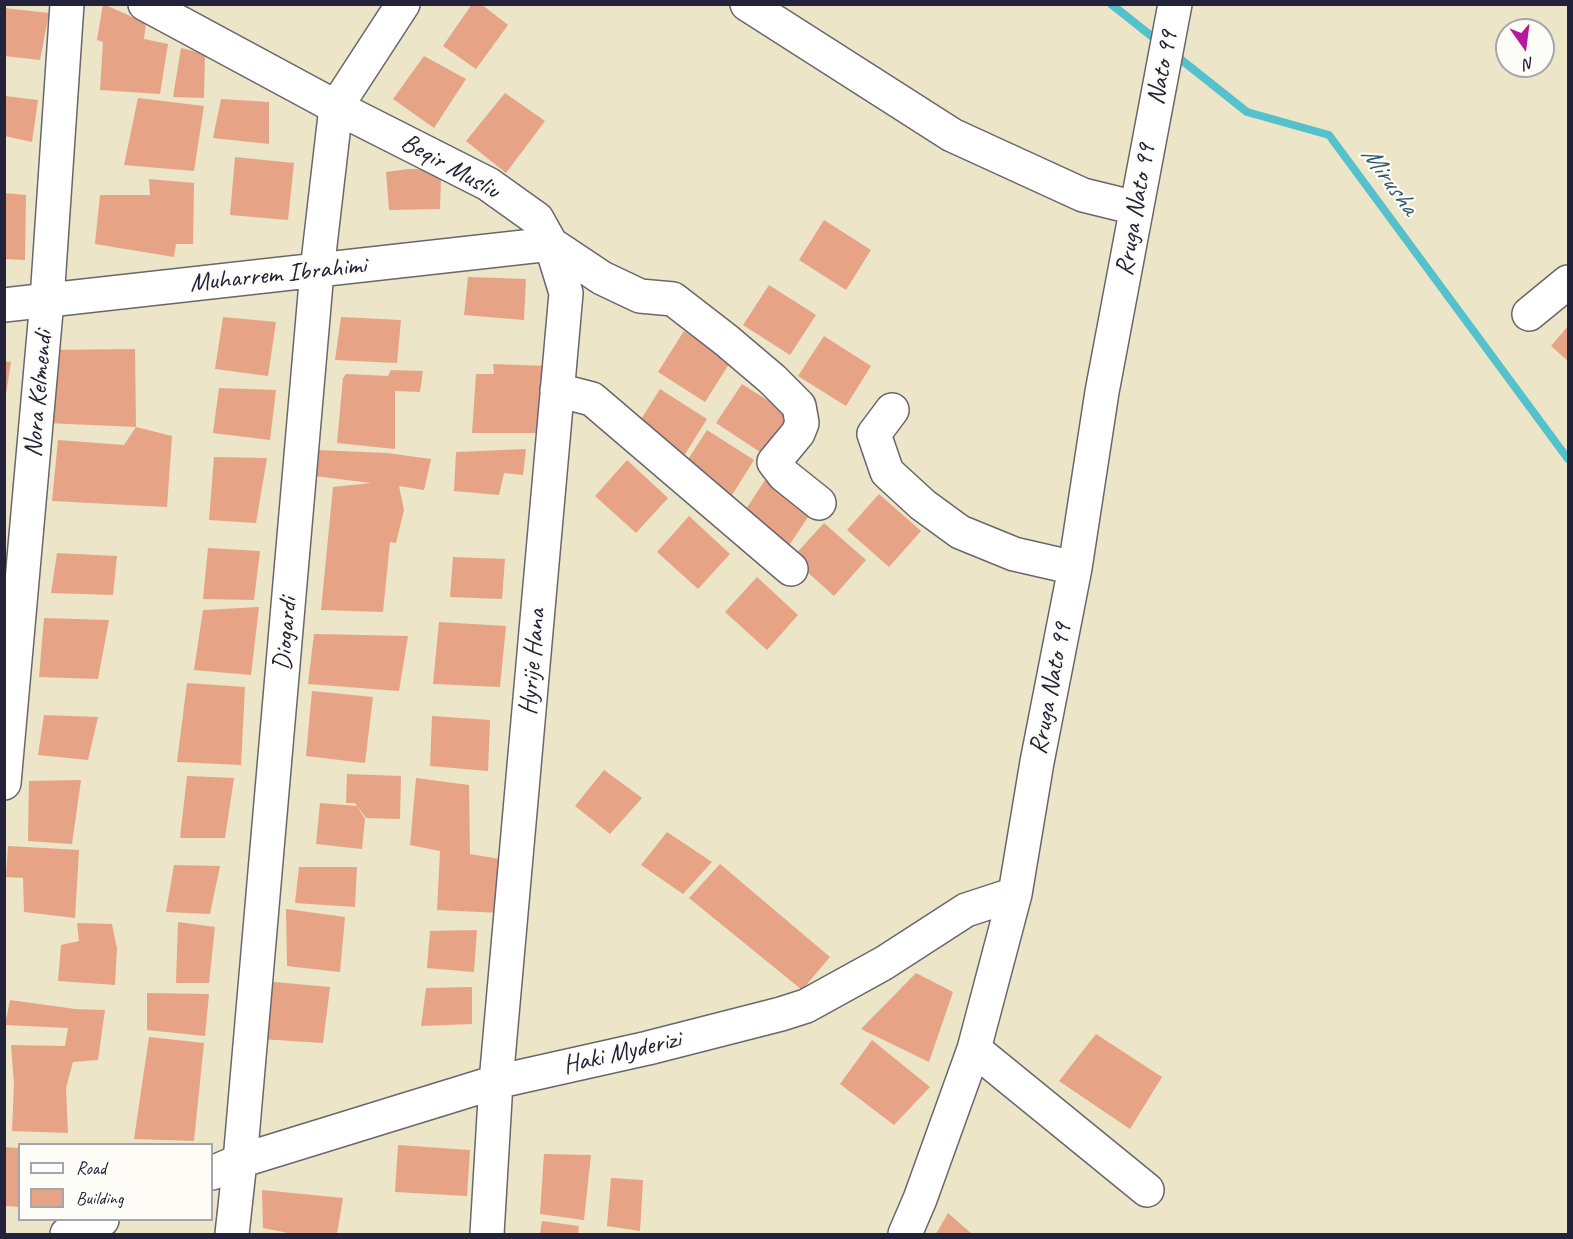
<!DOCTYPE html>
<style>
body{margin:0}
#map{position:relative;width:1573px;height:1239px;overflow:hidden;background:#ece5c7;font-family:Caveat,sans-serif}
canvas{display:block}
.frame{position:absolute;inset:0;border:6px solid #22223b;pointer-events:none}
.legend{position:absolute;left:18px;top:1143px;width:195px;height:78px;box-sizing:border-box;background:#fdfcf7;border:2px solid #a5a5ac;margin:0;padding:8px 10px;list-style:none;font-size:18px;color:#22223b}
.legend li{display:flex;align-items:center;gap:12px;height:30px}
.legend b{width:30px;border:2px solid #a5a5ac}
.north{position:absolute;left:1495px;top:18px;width:60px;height:60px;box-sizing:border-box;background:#fdfcf7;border:2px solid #a5a5ac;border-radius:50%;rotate:166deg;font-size:16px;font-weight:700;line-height:24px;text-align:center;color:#22223b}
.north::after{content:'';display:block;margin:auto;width:21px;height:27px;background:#b5179e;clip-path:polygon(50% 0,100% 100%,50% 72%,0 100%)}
</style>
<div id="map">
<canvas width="1573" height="1239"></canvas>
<div class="frame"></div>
<ul class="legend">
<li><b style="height:8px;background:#fff"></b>Road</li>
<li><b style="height:16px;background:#e7a385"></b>Building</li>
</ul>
<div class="north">N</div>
</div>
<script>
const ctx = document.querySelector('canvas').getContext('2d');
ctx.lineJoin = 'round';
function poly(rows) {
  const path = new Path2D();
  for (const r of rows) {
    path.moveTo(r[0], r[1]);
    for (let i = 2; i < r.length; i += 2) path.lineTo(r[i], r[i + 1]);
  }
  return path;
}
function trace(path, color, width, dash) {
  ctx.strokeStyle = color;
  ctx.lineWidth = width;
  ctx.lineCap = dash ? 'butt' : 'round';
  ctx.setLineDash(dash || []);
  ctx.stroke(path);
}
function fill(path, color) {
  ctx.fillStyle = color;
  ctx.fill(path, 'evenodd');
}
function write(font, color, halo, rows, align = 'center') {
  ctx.font = font + ' Caveat,sans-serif';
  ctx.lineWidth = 4.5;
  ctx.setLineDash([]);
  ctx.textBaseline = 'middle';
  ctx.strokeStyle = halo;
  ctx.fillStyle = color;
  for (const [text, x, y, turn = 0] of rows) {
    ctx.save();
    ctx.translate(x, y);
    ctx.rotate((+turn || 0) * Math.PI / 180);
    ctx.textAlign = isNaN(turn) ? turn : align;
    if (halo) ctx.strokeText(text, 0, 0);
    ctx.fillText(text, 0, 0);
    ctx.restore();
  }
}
trace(poly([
 [1111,4,1159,42],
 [1174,54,1247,112,1329,135,1568,459]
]), '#54c1cd', 8);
fill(poly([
 [103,4,146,23,144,39,168,44,160,94,100,90,103,42,97,40],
 [472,4,481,4,508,25,476,69,443,46],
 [4,8,49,13,40,60,4,56],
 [181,48,205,54,204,98,173,97],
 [424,56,466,79,434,128,393,99],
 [505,93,545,121,506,173,466,141],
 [5,96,38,100,32,142,5,136],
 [138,98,204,106,194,171,124,165],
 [221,99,269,102,269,144,213,138],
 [235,157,294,163,288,220,230,215],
 [408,169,418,169,441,178,440,209,389,210,386,172],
 [149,179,194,183,193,244,176,244,174,257,95,244,100,195,150,195],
 [4,193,26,195,25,260,4,259],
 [824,220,871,250,846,290,799,260],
 [468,277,526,279,524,320,464,315],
 [769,285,816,315,790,355,743,325],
 [223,317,276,322,268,376,215,369],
 [341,317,401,320,397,363,335,360],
 [1568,326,1568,361,1551,346],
 [684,331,731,361,705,402,658,372],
 [824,336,871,366,846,406,798,376],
 [135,349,136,427,46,423,47,350],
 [4,361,11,362,6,394,4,394],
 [493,364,547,366,542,433,472,433,476,374,494,374],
 [391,370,423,371,420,392,395,391,395,449,337,443,343,378,346,374,388,376],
 [742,384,789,414,763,454,716,423],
 [219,388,276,390,270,440,213,433],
 [660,389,707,419,682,459,635,429],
 [136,427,172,436,167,507,52,501,58,440,124,445],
 [707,430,754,460,729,500,681,470],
 [526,449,523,475,504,473,499,495,454,491,456,452],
 [316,450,387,453,431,459,424,490,399,486,404,510,396,543,390,542,383,612,321,610,333,487,371,483,314,476],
 [214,457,267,458,256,523,209,520],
 [627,460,668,498,636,533,595,496],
 [765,480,812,511,786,550,739,520],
 [879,494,921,531,889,567,847,530],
 [689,516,730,554,698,589,657,552],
 [824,523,866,560,834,596,792,558],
 [208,548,260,551,254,600,203,599],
 [57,553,117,556,113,595,51,593],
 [453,557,505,559,502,599,450,597],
 [757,577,798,615,767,650,725,612],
 [259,607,251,675,194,670,203,610],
 [44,618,109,620,98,679,39,677],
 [439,622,506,626,500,687,433,684],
 [314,634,408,636,399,691,308,684],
 [187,683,245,687,241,765,177,762],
 [312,691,373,697,365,763,306,756],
 [44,715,98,717,88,760,38,755],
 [432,716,490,720,488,771,430,766],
 [604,770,642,798,610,834,575,806],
 [347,774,401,776,400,819,366,818,355,803,346,803],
 [187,776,234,778,225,838,180,838],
 [416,778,469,785,470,854,506,860,502,913,437,910,440,851,410,845],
 [81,780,72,844,28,841,29,781],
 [320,803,357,806,365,819,362,849,316,844],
 [667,832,712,862,683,894,641,865],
 [8,846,79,850,75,918,24,912,23,878,6,877],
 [720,864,830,957,802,990,689,898],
 [174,865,220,866,210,914,166,912],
 [299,867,357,867,355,907,295,903],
 [286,909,345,917,340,972,287,966],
 [178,922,215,927,209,983,176,983],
 [77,923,112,924,117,949,115,985,58,981,61,945,79,941],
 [477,930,474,972,427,968,430,931],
 [916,973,953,992,929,1062,861,1029],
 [263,981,330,987,323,1043,260,1039],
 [472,987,472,1024,421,1026,426,988],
 [147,993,209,994,205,1036,147,1030],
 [10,1000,75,1009,105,1010,98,1060,73,1062,66,1088,68,1133,12,1131,14,1084,11,1045,65,1046,68,1028,5,1025],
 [1096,1034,1162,1077,1130,1129,1059,1081],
 [149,1037,204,1043,194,1141,134,1139],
 [872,1040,930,1087,894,1125,840,1084],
 [398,1145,470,1150,467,1196,395,1192],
 [4,1147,20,1148,20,1207,4,1206],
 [544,1154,591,1155,584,1220,540,1214],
 [611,1178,643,1180,640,1231,607,1226],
 [262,1190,343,1198,337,1234,293,1234,263,1228],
 [948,1213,972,1234,936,1234],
 [542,1221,579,1226,578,1234,540,1234]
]), '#e7a385');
const minor = poly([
 [145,4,336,107,488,184,537,219,551,244,566,293,496,1082,487,1234],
 [747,4,952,135,1083,195,1136,208],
 [551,244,602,278,640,296,673,299,726,340,772,379,799,406,802,423,798,433,774,462,784,475,819,503],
 [4,305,551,244],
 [1529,314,1568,282],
 [557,390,592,399,791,569],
 [892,410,874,434,887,472,923,505,960,532,1014,554,1075,568],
 [4,783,47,300,67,4],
 [974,1049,1147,1190],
 [212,1173,240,1161,496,1082,648,1048,781,1014,806,1006,884,963,966,910,1015,894],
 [67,1234,102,1220],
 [232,1234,240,1161,317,271,336,107,403,4],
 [905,1234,920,1199,974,1049,1015,894,1037,762,1075,568,1102,392,1175,4]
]);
trace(minor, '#69666c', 36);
trace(minor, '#fff', 33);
write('26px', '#22223b', '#fdfcf7', [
 ["Nato 99",1163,68,-79],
 ["Beqir Musliu",450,167,29],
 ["Rruga Nato 99",1136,210,-80],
 ["Muharrem Ibrahimi",278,275,-6],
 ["Nora Kelmendi",39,394,-85],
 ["Diogardi",286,634,-85],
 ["Hyrije Hana",533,662,-85],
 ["Rruga Nato 99",1051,689,-79],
 ["Haki Myderizi",622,1053,-13]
]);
write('italic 27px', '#345a6e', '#fdfcf7', [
 ["Mirusha",1389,181,54]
]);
</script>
